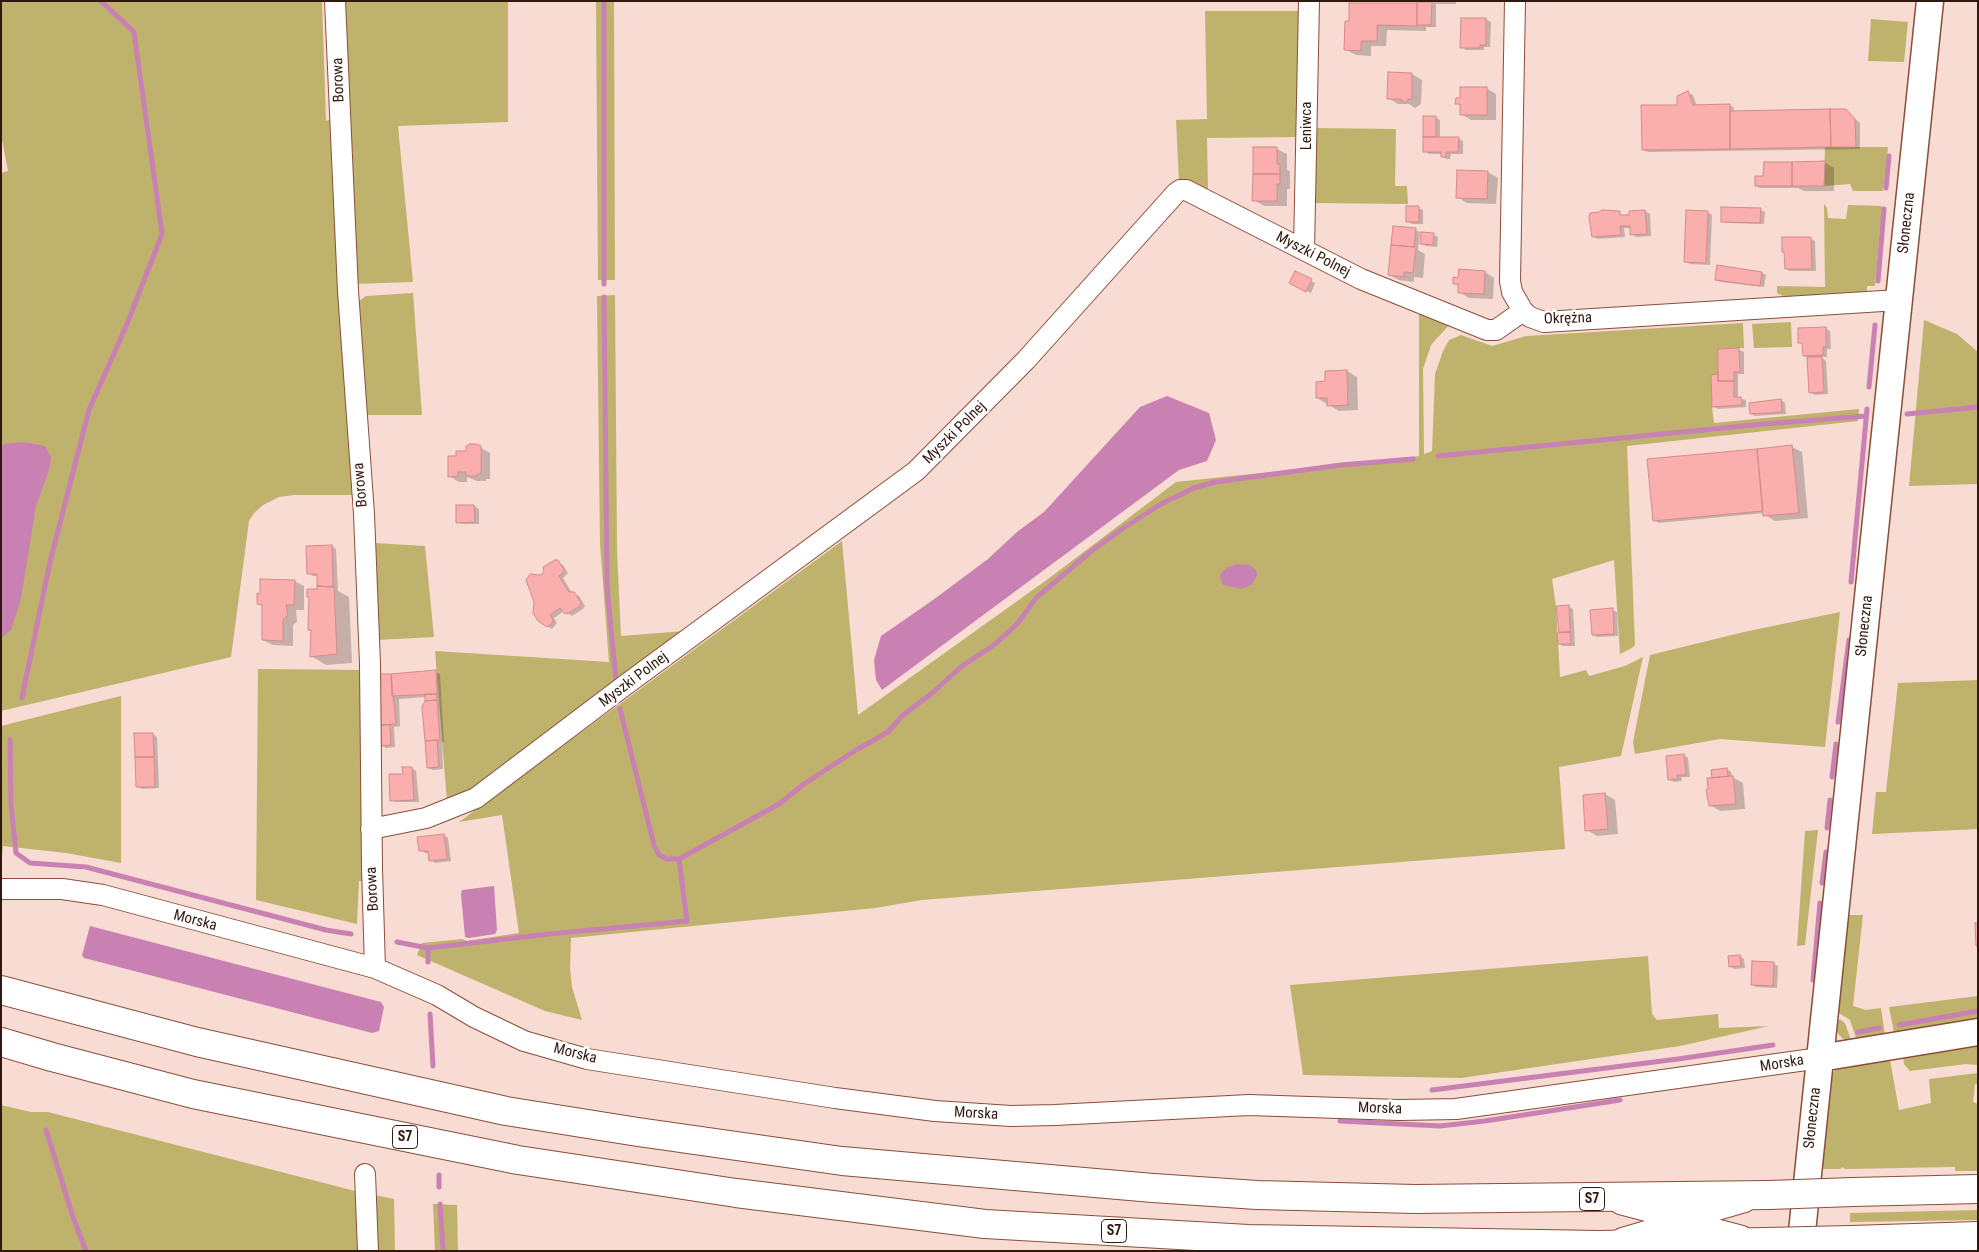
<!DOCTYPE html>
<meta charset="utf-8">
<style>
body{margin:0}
#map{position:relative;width:1979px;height:1252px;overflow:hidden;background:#f8dbd2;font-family:"Roboto Condensed",sans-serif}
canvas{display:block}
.frame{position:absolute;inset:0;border:2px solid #31180f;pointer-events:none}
</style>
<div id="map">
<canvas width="1979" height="1252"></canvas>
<div class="frame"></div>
</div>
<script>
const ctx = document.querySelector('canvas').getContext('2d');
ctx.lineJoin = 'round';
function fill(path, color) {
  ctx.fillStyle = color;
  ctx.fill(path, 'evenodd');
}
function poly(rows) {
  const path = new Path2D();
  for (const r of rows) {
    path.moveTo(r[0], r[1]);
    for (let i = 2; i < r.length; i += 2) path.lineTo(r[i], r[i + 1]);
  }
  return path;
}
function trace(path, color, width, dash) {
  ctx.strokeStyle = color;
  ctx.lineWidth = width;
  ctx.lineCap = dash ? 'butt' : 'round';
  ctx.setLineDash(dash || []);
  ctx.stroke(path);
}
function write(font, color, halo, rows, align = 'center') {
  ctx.font = font + ' "Roboto Condensed",sans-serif';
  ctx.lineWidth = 5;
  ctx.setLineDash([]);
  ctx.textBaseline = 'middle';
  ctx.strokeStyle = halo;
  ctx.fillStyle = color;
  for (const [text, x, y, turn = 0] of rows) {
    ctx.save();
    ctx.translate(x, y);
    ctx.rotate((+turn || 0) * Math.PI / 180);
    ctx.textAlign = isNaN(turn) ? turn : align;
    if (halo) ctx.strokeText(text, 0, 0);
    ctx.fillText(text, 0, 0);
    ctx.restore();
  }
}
fill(poly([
 [1,1,322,1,326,121,334,118,356,495,294,495,279,497,263,505,254,513,249,521,231,657,1,711,1,173,8,171,1,134],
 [342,1,508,1,508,122,398,126,413,282,353,284],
 [596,1,614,1,615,280,598,280],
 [1205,11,1300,11,1298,137,1207,138,1208,189,1214,199,1179,182,1176,120,1207,119],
 [1871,19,1908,22,1904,62,1868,61],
 [1313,128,1396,129,1395,186,1407,186,1408,204,1312,203],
 [1825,147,1888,147,1883,191,1853,191,1850,184,1824,186],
 [1824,204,1827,208,1828,218,1846,219,1848,205,1882,206,1875,286,1867,286,1867,294,1787,298,1777,293,1777,286,1825,287],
 [413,293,422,415,358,415,354,305,366,296],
 [615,295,617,550,621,636,685,631,462,798,447,802,435,651,609,662,600,544,597,296],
 [1419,313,1450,324,1431,345,1423,369,1424,454,1432,451,1435,374,1443,351,1449,340,1461,335,1492,346,1526,336,1743,323,1744,348,1718,349,1718,374,1712,407,1714,423,1859,409,1858,421,1627,446,1635,645,1632,648,1620,654,1614,560,1552,579,1556,606,1560,677,1586,670,1589,676,1625,666,1643,657,1621,756,1559,767,1565,849,922,900,875,908,571,938,570,968,572,987,582,1020,545,1011,417,955,422,943,462,939,467,941,519,933,502,815,459,822,842,541,858,715,1048,579,1176,482,1419,456],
 [1924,320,1957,334,1978,352,1978,484,1909,486],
 [1791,322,1792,347,1754,348,1752,324],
 [375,543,425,546,434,637,377,640],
 [1840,612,1825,747,1720,739,1635,754,1633,742,1650,655,1744,632],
 [258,669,364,670,366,762,362,881,359,881,357,924,256,900],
 [1978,680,1978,829,1872,834,1876,792,1886,792,1898,683],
 [121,696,121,863,66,853,3,846,1,869,1,726],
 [1818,830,1805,945,1797,946,1805,831],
 [1845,915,1863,915,1853,1006,1866,1010,1881,1008,1885,1035,1862,1038,1856,1038,1850,1020,1839,1013,1839,1008,1835,1007],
 [1648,956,1652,1014,1657,1020,1718,1014,1719,1028,1769,1026,1680,1046,1461,1078,1303,1075,1290,985],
 [1978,996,1978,1019,1894,1033,1889,1007],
 [1834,1018,1841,1020,1845,1023,1852,1043,1842,1038,1837,1032],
 [1978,1041,1978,1065,1966,1064,1910,1071,1904,1064,1903,1056],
 [1890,1060,1899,1110,1931,1103,1929,1079,1978,1073,1978,1084,1975,1084,1973,1102,1978,1104,1978,1171,1955,1171,1955,1167,1845,1169,1842,1167,1841,1169,1821,1169,1831,1075,1840,1065],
 [1,1105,31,1112,48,1112,359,1192,361,1251,1,1251],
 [375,1195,394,1199,395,1251,375,1251],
 [433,1204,457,1205,458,1251,435,1251],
 [1978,1210,1978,1220,1850,1222,1850,1213]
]), '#bfb26c');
fill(poly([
 [1167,396,1209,413,1216,440,1207,461,1179,470,882,690,876,680,874,660,881,636,933,600,988,559,1017,532,1044,512,1140,407],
 [23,442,45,446,51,457,49,470,36,506,21,599,11,630,1,638,1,447,4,444],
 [1237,564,1250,565,1256,570,1257,574,1253,584,1242,589,1223,585,1220,577,1222,572,1228,567],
 [494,886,497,930,495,934,469,938,465,937,461,894,462,890],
 [90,926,381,1002,384,1007,379,1031,372,1033,84,958,82,955]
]), '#c980b2');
fill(poly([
 [1425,1,1456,1,1456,4,1436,4,1436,27,1426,27,1426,31,1387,30,1386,46,1371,46,1371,56,1356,55,1346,50,1346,23,1425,3],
 [1486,19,1491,22,1490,47,1484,47,1484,50,1466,50,1462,47,1462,20],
 [1412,74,1422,80,1421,104,1415,108,1409,104,1398,104,1388,98],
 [1486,88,1496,94,1496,120,1471,120,1461,114,1461,106,1457,103],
 [1688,93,1693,95,1697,106,1730,105,1734,108,1734,112,1845,110,1860,123,1860,149,1648,152,1643,150],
 [1435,117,1440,120,1440,138,1458,138,1463,141,1463,154,1451,154,1450,159,1447,159,1442,157,1442,154,1429,154,1424,151],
 [1254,148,1277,149,1287,154,1287,170,1290,171,1290,189,1287,189,1287,206,1264,206,1254,200],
 [1824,162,1834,168,1834,191,1804,191,1798,188,1760,188,1756,186],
 [1488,172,1498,178,1496,204,1467,203,1457,197],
 [1418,208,1423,210,1423,224,1412,224,1407,221],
 [1760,210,1765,212,1764,224,1727,223,1722,221],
 [1645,211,1650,214,1651,236,1636,237,1632,234,1631,228,1624,228,1625,237,1597,239,1593,236,1619,213,1624,216],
 [1707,212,1712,215,1710,265,1690,264,1685,262],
 [1415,230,1420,232,1418,250,1425,254,1423,278,1414,277,1414,282,1399,280,1389,275],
 [1433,234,1438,237,1437,247,1426,246,1422,243],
 [1811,239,1815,241,1816,271,1790,271,1786,269],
 [1485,272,1494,278,1493,299,1469,298,1459,292,1459,286,1454,283,1460,279],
 [1762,273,1766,275,1764,287,1721,282,1716,280],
 [1311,281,1315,283,1311,293,1295,285],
 [1825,328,1830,331,1831,349,1827,349,1827,357,1821,357,1826,361,1828,394,1815,395,1810,392,1809,358,1804,355,1803,344,1800,342],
 [1719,350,1739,350,1744,352,1744,374,1738,374,1738,398,1746,400,1746,407,1718,409,1713,406,1720,375],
 [1347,371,1357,377,1358,410,1339,411,1317,398,1327,382],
 [1781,400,1785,403,1786,414,1755,416,1751,414],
 [476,445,490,453,490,479,486,479,486,481,477,481,467,477,467,482,459,482,449,476,457,458],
 [1792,447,1802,452,1808,518,1775,521,1765,515,1764,513,1659,523,1655,521],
 [457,506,474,506,479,509,479,524,462,524,457,522],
 [332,546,336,549,338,591,349,597,352,663,326,665,311,656,312,632,309,630,318,590,318,576,313,576,308,573],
 [558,562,563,565,568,573,563,578,572,593,579,596,585,606,584,608,572,616,564,611,554,618,557,623,552,629,544,625,534,612,540,577],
 [294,581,304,586,304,610,296,610,297,622,293,625,293,646,273,645,263,640,264,607,258,604,261,595],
 [1568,606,1573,609,1575,646,1563,646,1559,644,1559,613],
 [1612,610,1617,612,1618,636,1597,637,1593,635],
 [435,672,440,674,444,742,442,742,443,769,433,770,428,768,426,697,399,699,400,726,394,727,395,747,386,748,381,745,378,675],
 [153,734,157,737,159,788,142,789,137,786],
 [1684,755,1688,758,1690,777,1681,777,1682,781,1674,782,1669,779],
 [412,768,416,771,419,802,396,802,391,800],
 [1727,769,1731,772,1732,777,1743,783,1745,809,1720,811,1710,805,1717,779],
 [1605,794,1615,800,1618,834,1597,836,1587,830],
 [444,835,448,838,451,861,435,863,431,860,430,853,425,853,421,850],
 [1740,956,1744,959,1745,968,1734,969,1730,966],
 [1774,964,1778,966,1777,988,1756,987,1752,984]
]), '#0003');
trace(poly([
 [604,1,604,284],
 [1886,188,1889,156],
 [1878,281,1884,209],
 [604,297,607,587,616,681],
 [1869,387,1875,325],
 [1907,414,1978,407],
 [1438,456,1764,424,1866,416],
 [1851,582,1867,409],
 [22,698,50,562,89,410,127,324,162,234,134,32,101,1],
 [620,709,654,845,659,855,667,859,679,859,779,804,804,784,856,750,888,732,903,715,931,694,962,666,994,645,1018,623,1036,598,1089,553,1122,529,1161,504,1194,488,1215,482,1341,465,1413,459],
 [1838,722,1849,640],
 [10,740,11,804,16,853,30,863,86,867,326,930,351,934],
 [1832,777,1836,744],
 [1827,828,1830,800],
 [1822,883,1826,852],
 [397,942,428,948],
 [428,962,428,948,549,934,687,921,679,859],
 [1813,980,1820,903],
 [430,1014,433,1066],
 [1899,1025,1978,1011],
 [1858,1032,1879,1028],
 [1432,1090,1678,1059,1773,1045],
 [1340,1121,1440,1126,1485,1121,1620,1100],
 [46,1130,73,1217,86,1251],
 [439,1175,439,1187],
 [440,1204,443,1251]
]), '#c980b2', 5);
const building = poly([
 [1417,2,1432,2,1431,25,1417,25,1417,2],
 [1349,3,1417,3,1417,26,1377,25,1377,41,1361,41,1361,51,1344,50,1345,21,1349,21,1349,3],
 [1461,18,1486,18,1486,45,1480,45,1480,48,1460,48,1461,18],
 [1388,72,1412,73,1412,99,1409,99,1405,103,1401,99,1387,99,1388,72],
 [1460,87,1487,87,1487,115,1460,115,1460,104,1455,104,1456,98,1460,98,1460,87],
 [1688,91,1693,105,1730,104,1730,149,1642,150,1641,105,1677,105,1677,96,1688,91],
 [1830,109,1831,147,1730,149,1730,111,1830,109],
 [1830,109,1846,109,1855,119,1856,147,1831,147,1830,109],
 [1423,116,1436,116,1436,137,1423,137,1423,116],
 [1423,137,1459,137,1458,152,1446,152,1446,157,1441,157,1441,152,1423,152,1423,137],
 [1253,147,1277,147,1277,164,1280,164,1280,174,1253,174,1253,147],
 [1825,161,1824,186,1792,186,1792,162,1825,161],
 [1764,162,1792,162,1792,186,1755,186,1755,176,1763,176,1764,162],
 [1457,170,1488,171,1487,199,1456,198,1457,170],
 [1253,174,1280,174,1280,184,1277,184,1277,201,1252,201,1253,174],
 [1406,206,1419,206,1419,222,1406,222,1406,206],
 [1721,207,1761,208,1760,223,1721,222,1721,207],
 [1602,210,1620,211,1620,215,1629,215,1629,211,1645,210,1647,234,1630,235,1630,226,1620,226,1621,235,1592,237,1589,217,1590,213,1599,212,1602,210],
 [1686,210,1708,211,1706,263,1684,262,1686,210],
 [1393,226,1416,228,1414,247,1391,245,1393,226],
 [1421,232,1434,233,1433,245,1420,244,1421,232],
 [1782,237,1811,237,1812,269,1785,269,1784,252,1782,252,1782,237],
 [1391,245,1416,247,1413,273,1404,272,1404,277,1388,275,1391,245],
 [1717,265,1762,272,1760,286,1715,280,1717,265],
 [1459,269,1485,271,1484,294,1458,293,1458,284,1453,284,1453,277,1458,278,1459,269],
 [1295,271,1312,279,1306,292,1289,283,1295,271],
 [1826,327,1826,347,1823,347,1823,355,1803,356,1802,343,1798,343,1798,328,1826,327],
 [1739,348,1740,372,1734,372,1734,381,1718,381,1718,349,1739,348],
 [1807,357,1822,357,1824,392,1809,393,1807,357],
 [1347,370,1348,405,1327,406,1327,398,1316,398,1316,382,1325,381,1325,371,1347,370],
 [1718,374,1718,381,1734,381,1734,397,1741,397,1742,405,1712,407,1711,375,1718,374],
 [1781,399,1782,412,1750,414,1749,403,1781,399],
 [470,444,476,444,481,446,481,474,477,474,476,476,466,476,466,472,458,472,458,476,448,477,448,456,456,456,456,451,466,451,466,446,470,444],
 [1792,445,1799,513,1763,516,1757,449,1792,445],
 [1757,449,1763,511,1653,521,1647,459,1757,449],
 [456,505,474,505,475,522,456,523,456,505],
 [332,545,333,587,317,586,317,574,307,574,306,546,332,545],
 [555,560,558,560,564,570,563,573,559,576,569,592,574,592,581,602,580,606,567,614,564,613,560,608,550,615,553,620,552,623,547,627,538,621,533,613,534,602,526,580,530,574,540,575,544,572,543,567,555,560],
 [260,579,295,580,294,605,286,605,288,615,283,620,283,641,262,640,262,605,257,604,257,593,260,594,260,579],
 [317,586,334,587,337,654,310,657,311,630,308,630,309,597,307,597,307,589,317,589,317,586],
 [1569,605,1570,632,1559,632,1556,606,1569,605],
 [1613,608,1614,634,1592,635,1590,610,1613,608],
 [1570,632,1571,644,1558,644,1557,633,1570,632],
 [436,670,437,694,392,696,391,674,436,670],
 [377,674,391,674,396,724,379,725,377,674],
 [425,694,437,694,437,700,425,701,425,694],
 [437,700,440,740,425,741,422,707,425,701,437,700],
 [379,725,390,725,391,745,380,746,379,725],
 [134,733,153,733,154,757,135,757,134,733],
 [437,740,439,767,427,768,425,741,437,740],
 [1684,754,1686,775,1677,775,1678,779,1668,780,1666,756,1684,754],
 [135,757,154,757,155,787,136,787,135,757],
 [402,767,412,767,414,800,390,801,389,774,403,774,402,767],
 [1727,768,1728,776,1712,778,1711,770,1727,768],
 [1733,776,1736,804,1709,806,1706,790,1708,789,1707,778,1733,776],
 [1605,793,1608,829,1585,831,1583,795,1605,793],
 [444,834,447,859,429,861,428,851,419,851,417,837,444,834],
 [1975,923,1978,923,1978,946,1976,946,1975,923],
 [1740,955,1741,966,1729,967,1728,956,1740,955],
 [1752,961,1774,962,1773,986,1751,985,1752,961]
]);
fill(building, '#faafae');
trace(building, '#d28b8b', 1);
const minor = poly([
 [335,1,348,291,364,514,370,664,372,868,375,968],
 [1515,1,1510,281,1512,292,1523,311,1530,317,1544,322,1899,300],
 [1304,250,1309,1],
 [371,829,426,818,476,798,624,686,916,471,1026,360,1176,193,1180,190,1186,190,1361,279,1487,330,1496,330,1523,311],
 [1,889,62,889,103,895,375,968,437,995,474,1017,524,1041,587,1059,835,1098,935,1111,1011,1116,1055,1115,1249,1105,1399,1110,1456,1109,1820,1058],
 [365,1174,368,1251],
 [1620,1204,1742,1236],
 [1622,1238,1745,1202]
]);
const major = poly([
 [1820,1058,1978,1032],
 [1800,1251,1930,1]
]);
const highway = poly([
 [1,990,197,1042,506,1111,638,1132,842,1161,1153,1188,1257,1195,1415,1199,1769,1195],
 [1,1042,52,1057,193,1094,518,1160,736,1193,985,1224,1248,1239,1599,1245,1766,1242],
 [1853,1192,1978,1189],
 [1851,1240,1978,1236]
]);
trace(minor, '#8a4e39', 22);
trace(major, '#8a4e39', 29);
trace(highway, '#8a4e39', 30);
trace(minor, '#fff', 20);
trace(major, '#fff', 26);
trace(highway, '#fff', 28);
const highwayBridge = poly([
 [1769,1195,1853,1192],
 [1766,1242,1851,1240]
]);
trace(highwayBridge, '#8a4e39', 30, []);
trace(highwayBridge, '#fff', 28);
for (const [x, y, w] of [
 [405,1137,25],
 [1592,1199,25],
 [1114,1231,25]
]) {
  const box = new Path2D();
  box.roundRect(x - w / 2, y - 11.5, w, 23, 4);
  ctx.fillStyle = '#fff';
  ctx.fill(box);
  trace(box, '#31180f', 1);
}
write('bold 14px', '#31180f', null, [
 ["S7",405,1137],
 ["S7",1592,1199],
 ["S7",1114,1231]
]);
write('15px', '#31180f', '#fff', [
 ["Borowa",339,80,-92],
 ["Leniwca",1307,126,-90],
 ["Słoneczna",1907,223,-84],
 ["Myszki Polnej",1313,255,27],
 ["Okrężna",1568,319,-2],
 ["Myszki Polnej",955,433,-45],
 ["Borowa",361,485,-95],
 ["Słoneczna",1865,626,-84],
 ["Myszki Polnej",634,680,-37],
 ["Borowa",373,889,-93],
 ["Morska",195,921,15],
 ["Morska",575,1054,14],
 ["Morska",1782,1064,-9],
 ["Morska",1380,1109,2],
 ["Morska",976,1114,3],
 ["Słoneczna",1813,1118,-84]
]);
</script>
